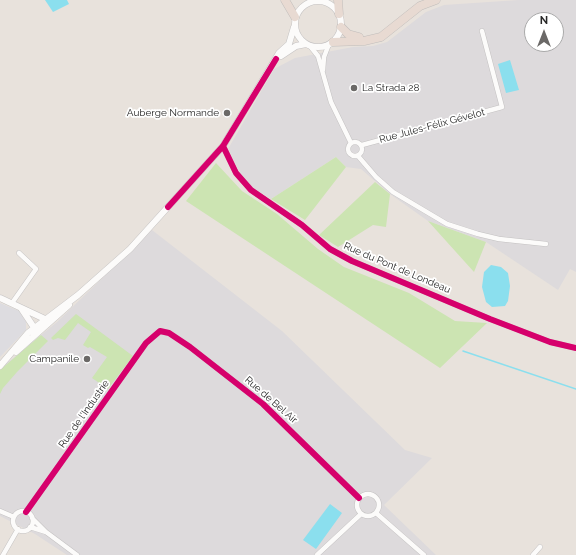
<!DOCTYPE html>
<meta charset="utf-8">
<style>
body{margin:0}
#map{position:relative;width:576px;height:555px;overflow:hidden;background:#e8e2dc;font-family:Raleway,sans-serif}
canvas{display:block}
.north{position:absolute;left:524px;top:12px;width:40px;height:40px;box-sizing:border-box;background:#fff;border:1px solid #a9a9a9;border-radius:50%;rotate:0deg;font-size:11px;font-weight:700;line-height:16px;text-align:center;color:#282828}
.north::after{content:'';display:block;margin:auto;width:14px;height:18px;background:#6b6967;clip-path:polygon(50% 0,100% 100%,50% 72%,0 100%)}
</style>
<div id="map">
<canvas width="576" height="555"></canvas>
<div class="north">N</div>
</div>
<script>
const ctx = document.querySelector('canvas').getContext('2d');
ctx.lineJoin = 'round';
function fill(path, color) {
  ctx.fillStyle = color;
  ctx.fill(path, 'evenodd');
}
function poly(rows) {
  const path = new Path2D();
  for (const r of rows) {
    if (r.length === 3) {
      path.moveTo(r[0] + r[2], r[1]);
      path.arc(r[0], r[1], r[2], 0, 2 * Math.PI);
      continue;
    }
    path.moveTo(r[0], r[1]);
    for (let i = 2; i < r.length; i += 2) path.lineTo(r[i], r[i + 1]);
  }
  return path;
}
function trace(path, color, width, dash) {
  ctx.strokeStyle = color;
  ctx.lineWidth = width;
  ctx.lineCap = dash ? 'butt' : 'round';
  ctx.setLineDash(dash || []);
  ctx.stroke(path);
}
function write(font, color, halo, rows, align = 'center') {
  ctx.font = font + ' Raleway,sans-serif';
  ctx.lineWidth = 3.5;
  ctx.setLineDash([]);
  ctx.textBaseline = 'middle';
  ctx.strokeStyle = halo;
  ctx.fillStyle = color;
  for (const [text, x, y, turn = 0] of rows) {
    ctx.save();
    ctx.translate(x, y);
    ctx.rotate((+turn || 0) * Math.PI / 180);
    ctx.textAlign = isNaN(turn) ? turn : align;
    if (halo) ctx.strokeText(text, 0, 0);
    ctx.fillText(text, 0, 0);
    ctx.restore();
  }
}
fill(poly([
 [519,0,576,0,576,272,570,269,558,290,486,242,428,221,390,194,361,169,346,167,336,157,271,199,253,188,240,173,228,149,274,69,295,58,353,47,373,46,387,42,426,12,444,5],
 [532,20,556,20,556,44,532,44],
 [152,230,282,331,405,450,432,458,384,505,436,555,67,555,35,534,0,516,0,371,6,364,57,322]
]), '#dddadc');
fill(poly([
 [0,303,19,311,26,322,26,330,0,357]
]), '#dddce0');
fill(poly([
 [336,157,346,167,305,220,271,199],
 [216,163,242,191,277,214,318,249,344,267,409,293,455,321,487,323,440,368,186,201],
 [375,182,390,194,386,227,373,225,338,247,319,235],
 [428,221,486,242,474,272],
 [76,314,133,356,108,389,92,378,107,357,90,347,88,348,83,345,91,332,78,323,65,340,58,338,53,340,51,338],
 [41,335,48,341,17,372,3,388,0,394,0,370]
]), '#cce4b2');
fill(poly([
 [45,0,67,0,69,4,53,12],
 [510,60,519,90,506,93,498,64],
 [491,265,501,267,508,273,510,286,508,301,505,306,492,307,486,302,482,287,484,272],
 [330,504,342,513,316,549,303,540]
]), '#8bdfee');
trace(poly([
 [463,351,576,389]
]), '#8bdfee', 1.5);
const street = poly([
 [310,46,318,56,331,102,351,143],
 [323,70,324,57,329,44],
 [355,149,7],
 [362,145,502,107,482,31],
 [223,146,236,173,251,190,302,225,330,249,352,261,490,319,550,342,576,348],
 [358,156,376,177,393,192,447,224,478,234,499,239,546,244],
 [12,303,36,269,19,253],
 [368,505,11],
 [0,511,14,517],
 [23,521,10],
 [26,512,146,343,160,331,169,333,190,347,263,404,359,498],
 [376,513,424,555],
 [32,518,46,532],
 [30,527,46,532,77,555],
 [3,555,18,529],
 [317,555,361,514],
 [533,555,540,547]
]);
const secondary = poly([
 [318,24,23],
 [281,56,296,46,306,44],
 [0,298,47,320],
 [21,308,35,329],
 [16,352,69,305],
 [0,366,28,333,78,295,130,249,223,146,279,53,289,44,294,27]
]);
const highway = poly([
 [285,0,295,17],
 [338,0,339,14],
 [341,27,348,34,359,37],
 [333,42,364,41,381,37,420,6,436,0]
]);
trace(street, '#c4c2c2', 5.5);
trace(secondary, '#c4c2c2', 7);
trace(highway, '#c0bdbb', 9);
trace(street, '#fcfbfa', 4.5);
trace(secondary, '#fcfbfa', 6);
trace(highway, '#e8dad2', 8);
trace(poly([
 [223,146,236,173,251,190,302,225,330,249,352,261,490,319,550,342,576,348],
 [168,207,223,146,276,59],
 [26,512,146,343,160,331,169,333,190,347,263,404,359,498]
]), '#d6006c', 6);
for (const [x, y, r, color] of [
 [354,88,4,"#6b6967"],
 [227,113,4,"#6b6967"],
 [87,359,4,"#6b6967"]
]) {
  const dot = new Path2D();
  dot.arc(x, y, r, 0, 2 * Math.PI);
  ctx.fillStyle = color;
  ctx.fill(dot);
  trace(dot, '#fff', 1.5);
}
write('10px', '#282828', '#fff', [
 ["La Strada 28",362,88,"left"],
 ["Auberge Normande",219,113],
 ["Campanile",79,359]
], 'right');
write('10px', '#282828', '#fff', [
 ["Rue Jules-Félix Gévelot",432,126,-15],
 ["Rue du Pont de Londeau",397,268,23],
 ["Rue de Bel Air",271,400,41],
 ["Rue de l'Industrie",84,414,-55]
]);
</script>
